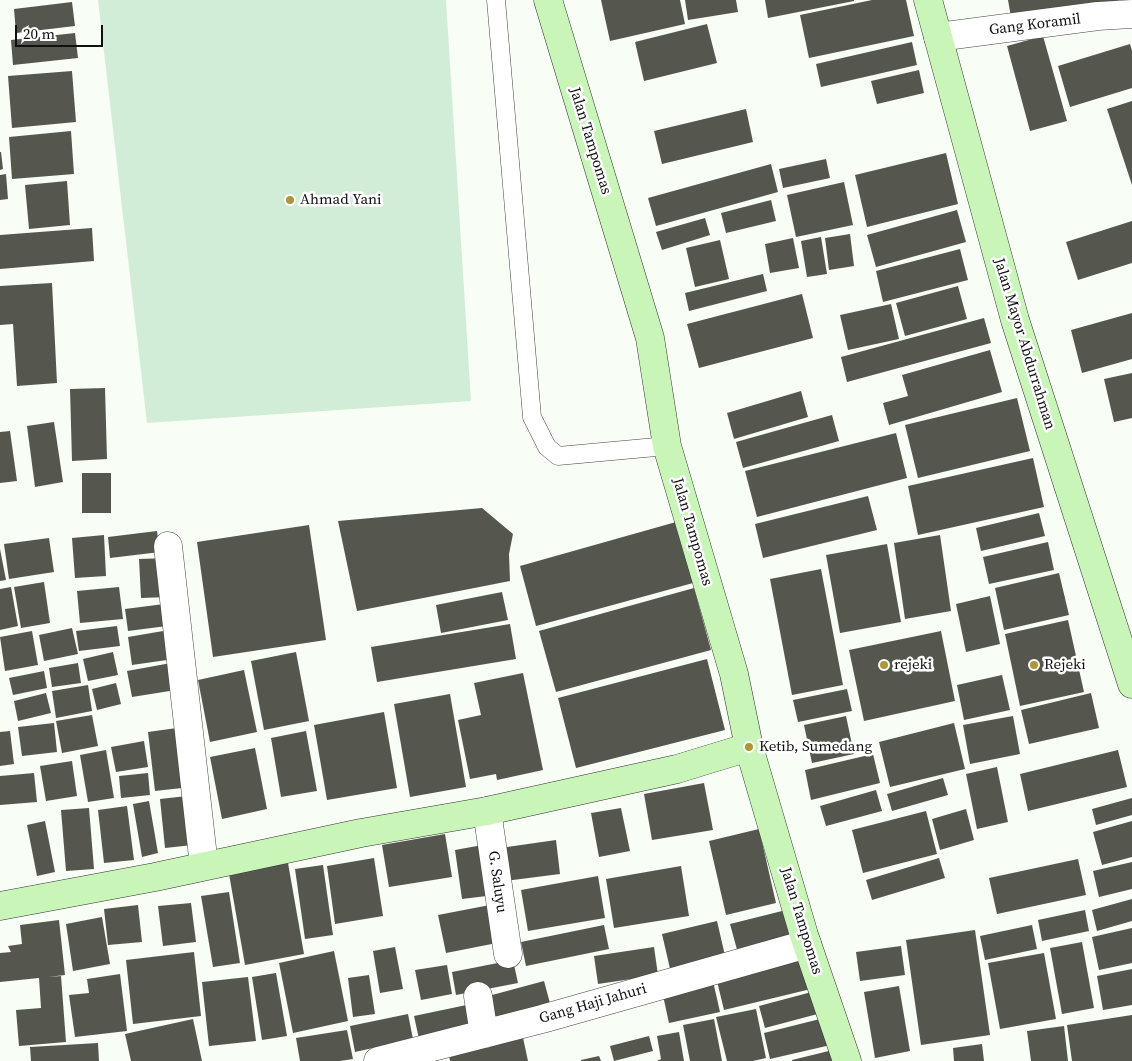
<!DOCTYPE html>
<style>
body{margin:0}
#map{position:relative;width:1132px;height:1061px;overflow:hidden;background:#f8fef5;font-family:"Source Serif 4",serif}
canvas{display:block}
.scale{position:absolute;left:15px;top:25px;width:88px;height:22px;box-sizing:border-box;border:2px solid #101010;border-top:0;padding-left:6px;font-size:15px;line-height:18px;white-space:nowrap;color:#101010;-webkit-text-stroke:4px #fff;paint-order:stroke}
</style>
<div id="map">
<canvas width="1132" height="1061"></canvas>
<div class="scale">20 m</div>
</div>
<script>
const ctx = document.querySelector('canvas').getContext('2d');
ctx.lineJoin = 'round';
function fill(path, color) {
  ctx.fillStyle = color;
  ctx.fill(path, 'evenodd');
}
function poly(rows) {
  const path = new Path2D();
  for (const r of rows) {
    path.moveTo(r[0], r[1]);
    for (let i = 2; i < r.length; i += 2) path.lineTo(r[i], r[i + 1]);
  }
  return path;
}
function trace(path, color, width, dash) {
  ctx.strokeStyle = color;
  ctx.lineWidth = width;
  ctx.lineCap = dash ? 'butt' : 'round';
  ctx.setLineDash(dash || []);
  ctx.stroke(path);
}
function write(font, color, halo, rows, align = 'center') {
  ctx.font = font + ' "Source Serif 4",serif';
  ctx.lineWidth = 5;
  ctx.setLineDash([]);
  ctx.textBaseline = 'middle';
  ctx.strokeStyle = halo;
  ctx.fillStyle = color;
  for (const [text, x, y, turn = 0] of rows) {
    ctx.save();
    ctx.translate(x, y);
    ctx.rotate((+turn || 0) * Math.PI / 180);
    ctx.textAlign = isNaN(turn) ? turn : align;
    if (halo) ctx.strokeText(text, 0, 0);
    ctx.fillText(text, 0, 0);
    ctx.restore();
  }
}
fill(poly([
 [98,0,446,0,471,401,147,423]
]), '#d2edd7');
fill(poly([
 [601,0,680,0,685,24,610,41],
 [685,0,736,0,738,12,688,20],
 [765,0,854,0,854,1,768,18],
 [872,0,906,0,914,36,809,58,800,15],
 [1008,0,1118,0,1119,4,1012,23],
 [72,2,75,26,16,33,14,9],
 [707,24,717,63,644,81,635,42],
 [75,33,78,58,13,65,11,40],
 [1043,36,1067,121,1030,131,1007,46],
 [912,42,917,65,821,87,816,64],
 [1130,44,1132,51,1132,88,1070,107,1058,66],
 [919,70,924,93,877,104,871,81],
 [72,71,76,122,12,128,8,76],
 [1132,101,1132,185,1107,109],
 [746,109,753,142,662,164,654,131],
 [71,131,74,174,12,179,9,137],
 [0,152,1,152,3,169,0,170],
 [946,153,958,204,867,227,855,175],
 [826,159,830,178,783,188,779,169],
 [771,164,778,192,656,226,648,198],
 [6,174,8,199,0,200,0,175],
 [67,181,70,225,29,229,25,185],
 [844,182,853,225,796,237,787,195],
 [771,200,776,221,726,233,721,213],
 [957,210,966,242,876,267,867,235],
 [705,218,710,235,662,250,656,232],
 [1132,221,1132,263,1078,280,1066,242],
 [92,228,94,261,0,269,0,235],
 [850,234,854,266,829,270,825,238],
 [821,237,827,274,807,277,801,241],
 [793,238,799,268,770,273,765,244],
 [720,240,729,279,695,287,686,248],
 [960,249,968,280,883,302,876,271],
 [763,274,767,291,689,311,685,293],
 [52,283,57,383,17,386,13,324,0,325,0,286],
 [958,286,967,319,905,336,896,303],
 [802,294,813,338,699,368,687,324],
 [891,304,899,339,848,350,840,315],
 [1132,313,1132,359,1082,373,1071,330],
 [984,318,991,343,847,382,841,357],
 [990,350,1002,392,889,425,883,403,908,396,902,375],
 [1132,373,1132,418,1114,422,1104,379],
 [105,388,107,459,72,461,70,389],
 [801,391,808,417,734,439,727,413],
 [1017,398,1030,451,918,478,905,425],
 [832,415,839,441,743,468,736,442],
 [54,422,63,482,35,487,27,426],
 [10,431,17,481,0,483,0,432],
 [896,433,907,478,757,517,745,471],
 [1033,458,1044,507,918,535,908,486],
 [82,473,111,473,111,513,82,513],
 [868,496,877,530,763,558,755,524],
 [482,508,513,534,509,554,510,581,357,611,338,521],
 [1039,513,1045,536,981,551,976,528],
 [676,522,693,583,536,626,520,566],
 [309,525,326,640,213,657,197,542],
 [157,531,160,552,110,558,108,537],
 [104,535,106,576,75,578,72,538],
 [940,535,951,611,905,619,894,543],
 [49,538,54,572,9,579,4,544],
 [1048,542,1054,570,989,584,983,557],
 [887,544,901,622,840,633,826,555],
 [0,549,6,580,0,581],
 [168,558,169,597,141,598,139,559],
 [821,569,843,685,792,695,770,579],
 [1059,573,1069,615,1004,630,995,588],
 [44,582,50,623,21,628,14,587],
 [11,587,18,626,0,630,0,589],
 [119,587,123,619,80,623,77,591],
 [694,588,711,650,556,692,539,631],
 [502,592,508,620,441,633,436,605],
 [990,596,1000,644,966,652,956,604],
 [164,604,167,626,128,631,125,609],
 [1068,620,1084,692,1020,706,1005,634],
 [510,624,516,659,377,682,371,647],
 [117,626,120,646,79,651,76,631],
 [72,628,78,654,44,661,39,635],
 [169,630,174,659,132,665,128,637],
 [32,631,38,665,5,671,0,637],
 [941,631,955,701,864,721,849,650],
 [113,652,118,675,88,681,83,659],
 [296,652,309,721,264,730,251,661],
 [707,659,725,730,576,768,558,698],
 [78,663,81,683,52,687,49,668],
 [171,663,176,690,132,697,127,671],
 [244,670,257,732,210,742,198,680],
 [44,671,47,688,13,695,9,678],
 [523,673,543,770,497,780,496,774,470,779,458,720,481,715,474,683],
 [1002,675,1010,710,964,720,957,685],
 [116,683,121,704,97,710,92,689],
 [88,685,92,711,56,718,52,691],
 [847,689,852,711,798,722,793,700],
 [46,693,51,713,18,721,14,701],
 [1091,693,1099,728,1029,744,1021,710],
 [450,694,466,787,410,797,394,704],
 [384,712,397,788,327,800,314,725],
 [92,715,98,746,62,753,56,721],
 [846,716,854,754,812,763,804,725],
 [1013,716,1020,754,970,764,963,725],
 [54,723,57,752,22,756,18,727],
 [954,723,965,769,890,787,879,742],
 [184,727,191,787,155,791,148,732],
 [10,731,14,764,0,766,0,732],
 [306,731,317,791,281,797,271,738],
 [144,741,148,767,116,772,111,747],
 [255,748,267,809,222,819,210,757],
 [106,750,114,798,88,802,80,755],
 [1118,750,1127,787,1028,811,1020,774],
 [873,754,880,783,811,800,805,770],
 [72,761,77,796,46,801,40,766],
 [997,767,1008,822,977,829,966,774],
 [34,773,37,802,0,805,0,776],
 [148,773,150,795,121,798,119,776],
 [943,778,948,795,892,811,887,794],
 [704,783,713,830,652,840,644,794],
 [876,790,882,811,826,826,820,806],
 [187,796,193,845,165,848,160,799],
 [1132,798,1132,815,1096,825,1092,809],
 [149,801,158,853,142,857,133,804],
 [127,806,134,860,104,863,98,810],
 [89,808,94,869,66,871,61,810],
 [621,808,630,851,599,857,591,813],
 [966,809,974,840,940,850,932,819],
 [926,811,937,854,863,873,852,830],
 [45,821,55,872,37,876,27,825],
 [1132,821,1132,857,1102,865,1093,832],
 [759,829,776,903,726,915,709,841],
 [445,834,452,877,389,887,382,845],
 [556,840,560,874,505,881,500,848],
 [488,844,495,895,462,899,455,850],
 [374,858,383,916,335,924,327,866],
 [939,858,945,878,872,900,866,880],
 [1078,859,1086,895,997,914,989,878],
 [1132,862,1132,889,1099,897,1093,871],
 [288,863,304,954,245,965,229,874],
 [323,865,333,935,305,939,295,869],
 [681,866,689,916,614,928,606,879],
 [598,876,605,918,528,931,521,890],
 [229,892,240,963,213,967,201,896],
 [1132,899,1132,921,1097,931,1092,910],
 [191,903,196,942,163,946,158,906],
 [495,904,502,942,446,953,438,915],
 [138,905,142,942,108,945,104,909],
 [790,909,798,942,739,957,730,924],
 [1085,910,1089,931,1042,941,1038,920],
 [102,917,110,964,73,971,66,924],
 [59,920,65,975,48,977,61,976,66,1042,19,1046,16,1010,41,1008,39,978,0,982,0,953,11,952,8,946,22,944,20,925],
 [717,921,726,960,671,973,662,934],
 [604,925,609,949,526,966,521,942],
 [1032,925,1037,949,985,960,980,936],
 [1132,928,1132,963,1099,970,1092,937],
 [975,930,990,1035,921,1045,906,940],
 [1082,942,1094,1008,1062,1014,1050,948],
 [901,946,905,975,860,981,856,952],
 [395,947,403,989,380,993,373,951],
 [654,947,658,975,598,984,594,956],
 [334,951,348,1021,293,1033,279,963],
 [194,952,201,1016,133,1024,126,960],
 [805,953,815,988,724,1010,716,977],
 [1044,953,1056,1019,1000,1029,988,963],
 [513,960,518,983,456,995,452,972],
 [447,965,452,994,421,1000,415,970],
 [1132,969,1132,1005,1103,1010,1097,976],
 [276,973,287,1036,262,1040,252,977],
 [120,974,127,1031,75,1037,69,995,89,993,87,979],
 [369,975,375,1014,353,1017,348,978],
 [248,977,256,1041,209,1046,202,982],
 [544,981,551,1007,488,1025,481,998],
 [713,981,720,1012,669,1023,662,991],
 [899,986,910,1051,875,1058,864,992],
 [819,990,825,1012,765,1028,759,1006],
 [476,1003,481,1027,419,1039,414,1016],
 [756,1009,766,1058,753,1061,727,1061,716,1017],
 [408,1014,413,1039,355,1052,350,1026],
 [1132,1015,1132,1061,1072,1061,1067,1025],
 [828,1017,835,1044,770,1059,764,1033],
 [193,1019,202,1061,131,1061,125,1034],
 [714,1019,722,1061,690,1061,683,1025],
 [1064,1026,1068,1061,1031,1061,1027,1031],
 [347,1030,353,1059,340,1061,300,1061,296,1038],
 [679,1032,684,1061,657,1061,661,1059,657,1036],
 [522,1033,528,1061,450,1061,448,1049],
 [649,1036,653,1051,614,1061,610,1046],
 [98,1043,99,1061,31,1061,30,1047],
 [982,1044,984,1061,954,1061,953,1048],
 [837,1049,840,1061,792,1061,792,1060],
 [599,1056,601,1061,581,1061,581,1060]
]), '#55574e');
const lane = poly([
 [496,0,532,417,547,447,558,456,667,446]
]);
const street = poly([
 [938,37,1098,16,1132,14],
 [168,546,204,866],
 [487,811,508,954],
 [478,996,484,1034],
 [378,1061,542,1019,807,944]
]);
const secondary = poly([
 [548,0,650,338,667,446,734,674,749,747,804,935,847,1061],
 [928,0,1015,320,1132,684],
 [0,906,155,877,361,833,487,811,677,769,749,747]
]);
trace(lane, '#434343', 19);
trace(street, '#434343', 29);
trace(secondary, '#323232', 29);
trace(lane, '#fff', 18);
trace(street, '#fff', 28);
trace(secondary, '#c9f5b8', 28);
for (const [x, y, r, color] of [
 [290,200,5,"#af9739"],
 [884,665,5,"#af9739"],
 [1034,665,5,"#af9739"],
 [749,747,5,"#af9739"]
]) {
  const dot = new Path2D();
  dot.arc(x, y, r, 0, 2 * Math.PI);
  ctx.fillStyle = color;
  ctx.fill(dot);
  trace(dot, '#fff', 2);
}
write('15px', '#101010', '#fff', [
 ["Gang Koramil",1035,25,-7],
 ["Jalan Tampomas",590,141,73],
 ["Jalan Mayor Abdurrahman",1024,344,73],
 ["Jalan Tampomas",692,532,74],
 ["G. Saluyu",497,882,82],
 ["Jalan Tampomas",801,921,73],
 ["Gang Haji Jahuri",593,1004,-16]
]);
write('15px', '#101010', '#fff', [
 ["Ahmad Yani",300,200],
 ["rejeki",894,665],
 ["Rejeki",1044,665],
 ["Ketib, Sumedang",759,747]
], 'left');
</script>
